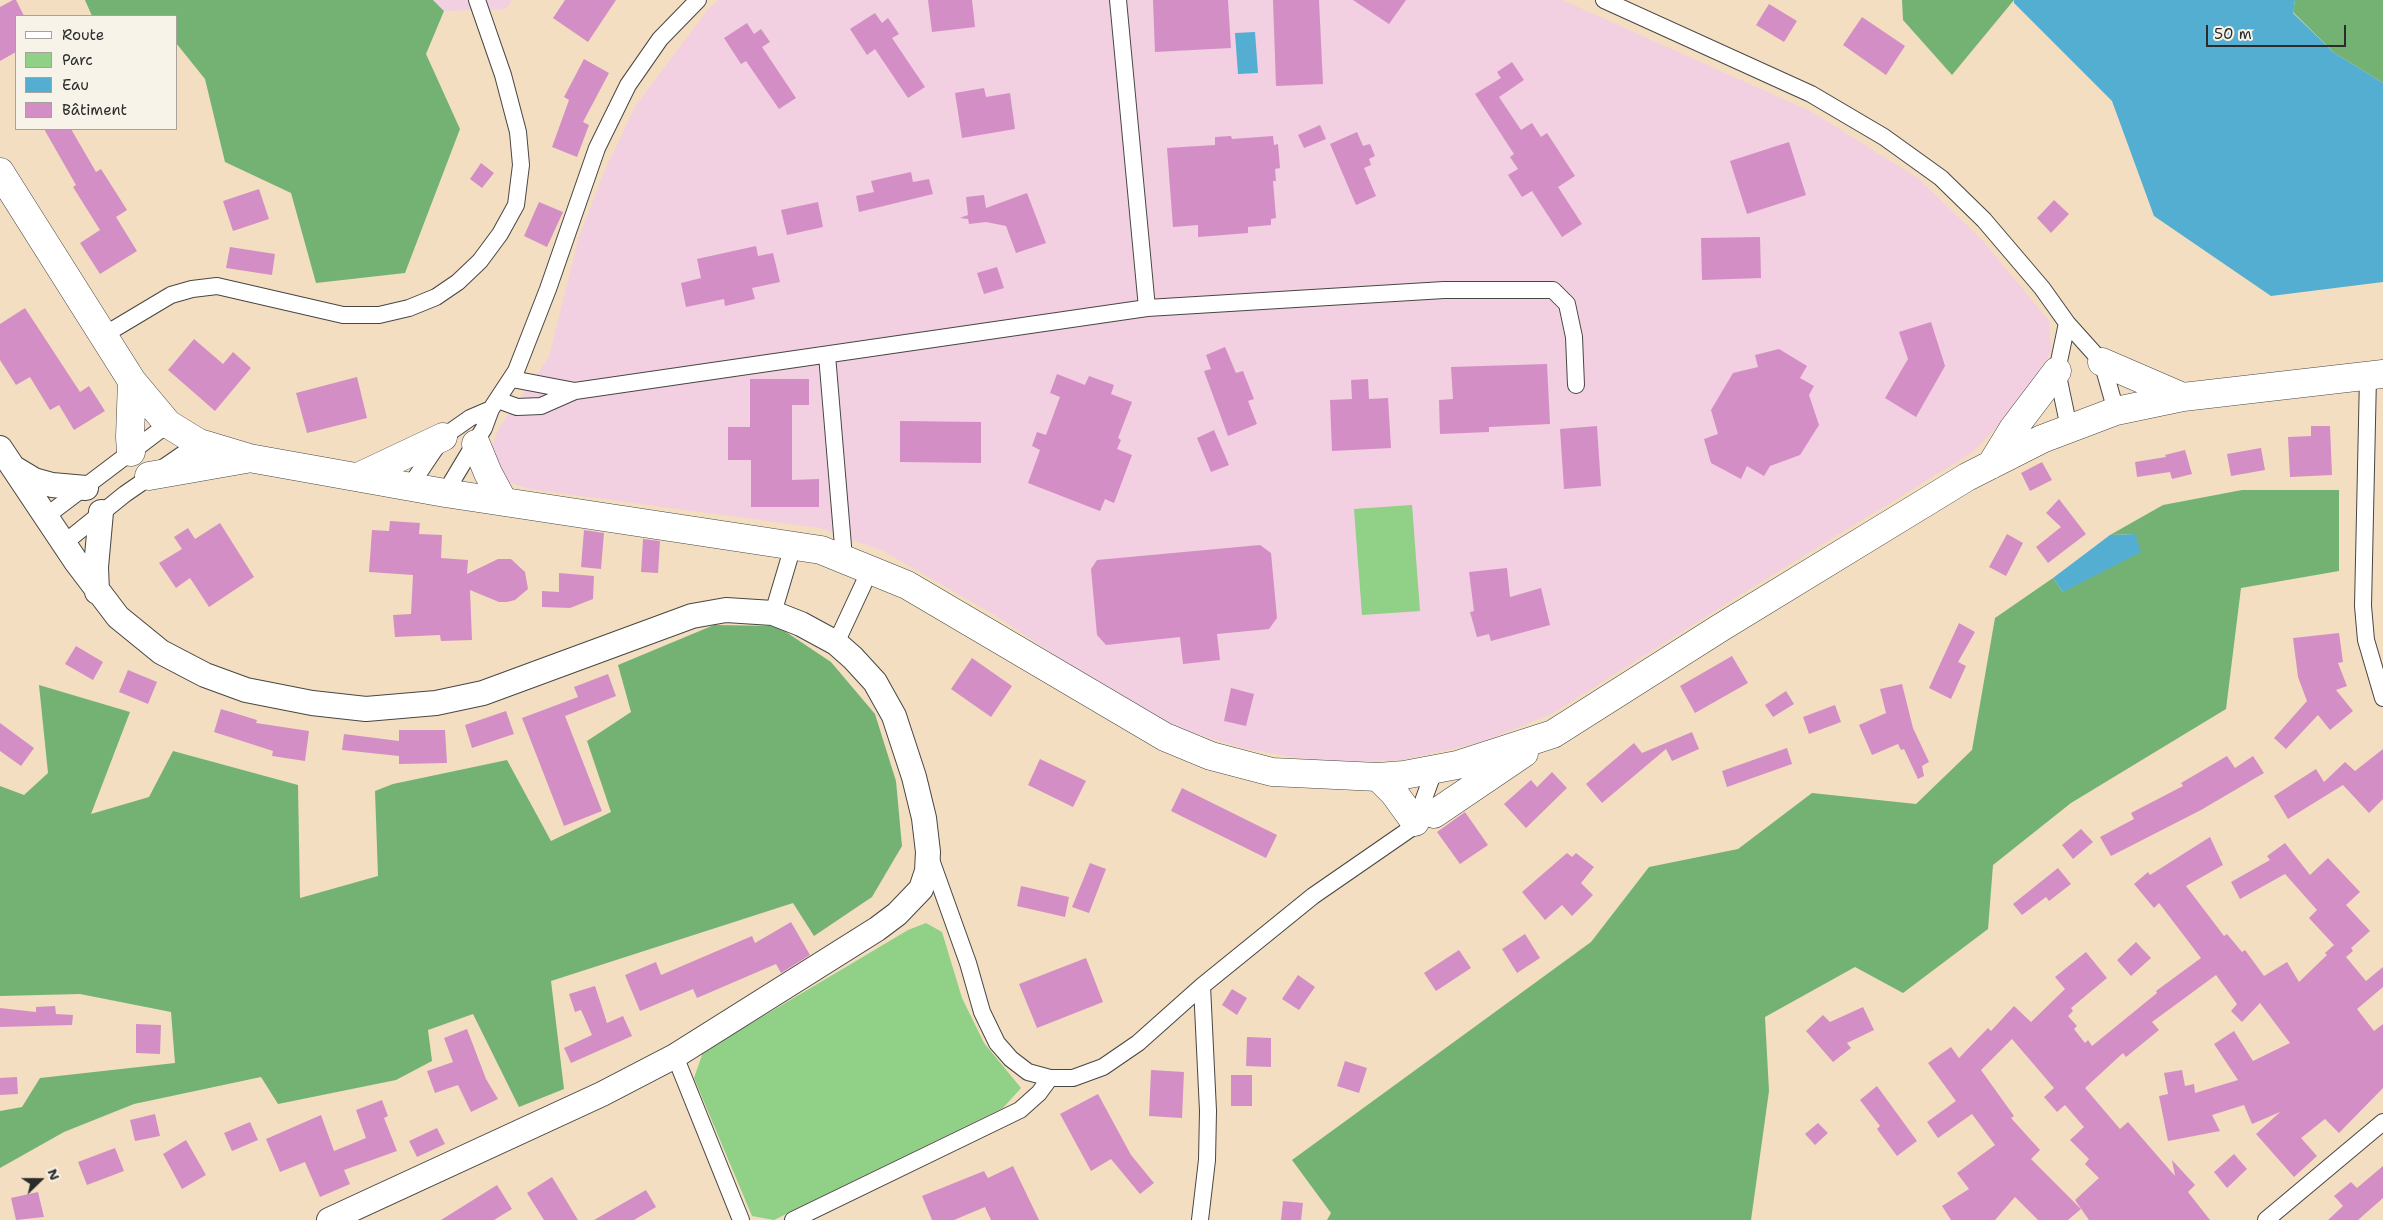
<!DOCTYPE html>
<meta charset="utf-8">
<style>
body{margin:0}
#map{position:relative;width:2383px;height:1220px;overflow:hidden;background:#f3dec1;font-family:"Shantell Sans",sans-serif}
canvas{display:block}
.legend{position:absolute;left:15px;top:15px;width:162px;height:115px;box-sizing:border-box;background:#f7f3e8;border:1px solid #a5a39c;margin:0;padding:6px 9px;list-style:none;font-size:15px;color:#2b2b2b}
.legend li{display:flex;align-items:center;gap:10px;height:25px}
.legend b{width:25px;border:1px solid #a5a39c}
.north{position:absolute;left:15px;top:1155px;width:50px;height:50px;-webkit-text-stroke:4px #f7f3e8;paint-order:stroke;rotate:68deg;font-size:14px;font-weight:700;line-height:20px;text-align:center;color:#2b2b2b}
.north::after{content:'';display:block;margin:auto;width:18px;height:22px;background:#2b2b2b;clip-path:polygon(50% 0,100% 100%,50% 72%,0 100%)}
.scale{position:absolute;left:2206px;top:25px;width:140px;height:22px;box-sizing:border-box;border:2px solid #2b2b2b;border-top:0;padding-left:6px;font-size:15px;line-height:18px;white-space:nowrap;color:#2b2b2b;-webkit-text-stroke:4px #f7f3e8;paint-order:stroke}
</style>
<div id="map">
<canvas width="2383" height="1220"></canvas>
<ul class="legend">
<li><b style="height:6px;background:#fff"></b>Route</li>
<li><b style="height:14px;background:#90d087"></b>Parc</li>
<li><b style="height:14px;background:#53aed1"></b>Eau</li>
<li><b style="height:14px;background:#d38fc5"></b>Bâtiment</li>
</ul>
<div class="north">N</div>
<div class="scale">50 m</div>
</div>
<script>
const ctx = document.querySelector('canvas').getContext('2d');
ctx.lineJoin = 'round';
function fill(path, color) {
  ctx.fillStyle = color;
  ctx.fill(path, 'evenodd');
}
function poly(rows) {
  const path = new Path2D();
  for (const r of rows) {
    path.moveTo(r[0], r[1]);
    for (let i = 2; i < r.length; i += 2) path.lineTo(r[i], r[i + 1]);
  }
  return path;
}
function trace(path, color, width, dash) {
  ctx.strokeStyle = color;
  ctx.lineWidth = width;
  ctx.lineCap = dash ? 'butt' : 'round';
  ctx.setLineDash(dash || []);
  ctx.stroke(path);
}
fill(poly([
 [433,0,512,0,506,9,444,11],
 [719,0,1562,0,1812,112,1919,179,1982,240,2049,321,2051,352,2022,401,1973,452,1756,585,1553,713,1482,742,1402,760,1324,762,1246,749,1174,727,1090,679,995,615,883,551,820,528,529,489,509,482,498,473,491,456,493,443,499,428,549,357,578,240,604,172,636,105,709,8]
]), '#f2cfe1');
fill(poly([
 [1412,505,1420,611,1362,615,1354,509],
 [926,923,942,932,962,998,984,1043,1021,1088,1003,1108,774,1220,752,1216,694,1078,703,1052,908,930]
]), '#90d087');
fill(poly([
 [85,0,433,0,444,11,426,54,460,129,405,273,316,283,291,193,225,162,205,79,176,43,176,16,92,16],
 [1902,0,2014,0,1952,75,1903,20],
 [2295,0,2383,0,2383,83,2333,52,2293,12],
 [2242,490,2339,490,2339,571,2241,588,2226,709,2071,803,1993,865,1988,929,1903,993,1855,967,1765,1017,1769,1091,1751,1220,1327,1220,1331,1213,1292,1160,1591,942,1649,867,1738,849,1812,793,1916,804,1972,750,1995,618,2053,578,2063,592,2135,534,2110,535,2163,505],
 [714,625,777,626,831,662,875,714,896,781,902,846,872,897,814,936,793,903,551,981,564,1089,519,1107,473,1014,428,1030,432,1061,396,1080,278,1104,261,1077,134,1104,64,1132,0,1168,0,1111,22,1107,40,1078,175,1063,171,1012,80,994,0,996,0,786,24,795,48,773,39,685,130,712,91,814,149,797,173,751,298,785,300,898,378,876,375,791,393,784,507,760,551,841,611,812,587,741,631,712,618,665]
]), '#74b274');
fill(poly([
 [2014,0,2295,0,2293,13,2333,52,2383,83,2383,282,2271,296,2154,216,2112,101,2014,3],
 [1255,32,1258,73,1238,74,1235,33],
 [2135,534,2141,552,2063,592,2053,578,2110,535]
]), '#53aed1');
fill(poly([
 [13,0,16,0,24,16,16,16,16,52,0,61,0,7],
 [565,0,616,0,588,42,553,18],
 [928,0,972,0,975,27,932,32],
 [1153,0,1228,0,1231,48,1155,52],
 [1273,0,1319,0,1323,84,1276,86],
 [1353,0,1406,0,1389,24],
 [1769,4,1797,21,1784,42,1756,25],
 [875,13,882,23,888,18,899,34,892,38,925,87,908,98,875,49,867,55,850,29],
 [1862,17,1905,46,1886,75,1843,45],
 [747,23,754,34,761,29,770,42,762,47,796,98,779,109,746,61,741,64,724,38],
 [584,59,609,73,583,122,589,125,577,157,552,147,569,100,564,97],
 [1512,62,1524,80,1499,97,1521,130,1532,123,1541,137,1547,133,1575,176,1558,187,1582,224,1562,237,1532,191,1522,197,1508,175,1518,169,1510,157,1514,154,1475,94,1501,78,1497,72],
 [984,88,986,97,1010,93,1015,129,962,138,955,93],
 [1320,125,1326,139,1304,148,1298,135],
 [44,129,71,129,96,172,101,169,127,210,116,217,137,251,100,274,80,243,100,230,73,187,76,185],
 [1357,132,1363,146,1370,144,1375,156,1369,159,1371,165,1364,168,1376,196,1356,205,1330,144],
 [1231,136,1232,139,1273,136,1274,145,1278,144,1280,168,1275,169,1276,181,1273,181,1276,218,1271,219,1271,225,1248,227,1248,233,1198,237,1198,225,1173,227,1167,148,1215,145,1215,137],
 [1789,142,1806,195,1747,214,1730,161],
 [481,163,494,173,482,188,470,179],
 [911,172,913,182,929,179,933,194,859,212,856,196,874,192,871,181],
 [259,189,269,219,233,231,223,201],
 [1027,193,1046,243,1016,253,1006,226,986,222,969,224,968,219,960,218,968,215,966,197,984,195,986,208],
 [2054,200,2069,214,2051,233,2037,218],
 [539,202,563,212,547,247,524,236],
 [818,202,823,227,787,235,781,210],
 [1760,237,1761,278,1702,280,1701,238],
 [756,246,758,256,773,253,780,282,752,288,755,299,725,306,724,299,686,307,681,283,701,278,697,259],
 [230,247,275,254,272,275,226,268],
 [997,267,1004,288,984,294,977,273],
 [25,308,80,392,89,386,105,411,74,430,59,405,50,410,30,377,16,385,0,360,0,324],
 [1931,322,1945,366,1916,417,1885,398,1908,359,1899,332],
 [194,339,223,364,233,352,251,368,215,411,168,370],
 [1225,347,1236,373,1243,371,1254,399,1248,401,1257,424,1228,436,1204,371,1211,369,1206,355],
 [1779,349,1807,366,1800,378,1814,386,1809,395,1819,425,1800,455,1770,466,1764,476,1747,466,1741,479,1711,463,1704,439,1718,434,1711,410,1733,373,1758,367,1755,355],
 [1547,364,1550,424,1489,427,1489,432,1440,434,1439,400,1453,399,1451,367],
 [1057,374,1085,385,1089,376,1114,385,1111,394,1132,402,1118,438,1121,440,1117,449,1132,455,1114,503,1105,499,1100,511,1028,483,1040,450,1032,446,1037,432,1046,435,1060,397,1050,393],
 [357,377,367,418,307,433,296,393],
 [750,379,809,379,809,405,792,405,792,480,819,479,819,507,751,507,751,460,728,460,728,427,750,427],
 [1368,379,1369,399,1388,398,1391,448,1332,451,1330,400,1352,399,1351,380],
 [900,421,981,422,981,463,900,462],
 [1597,426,1601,486,1564,489,1560,429],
 [2311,426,2330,426,2332,475,2290,477,2288,437,2311,436],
 [1214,430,1229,465,1211,472,1197,438],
 [2261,448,2265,470,2231,476,2227,454],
 [2185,450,2192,474,2172,479,2170,472,2137,477,2135,462,2166,457,2165,455],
 [2042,462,2052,480,2030,491,2021,473],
 [2059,499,2086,534,2048,563,2036,547,2061,527,2046,513],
 [390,521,420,523,419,534,442,535,441,558,468,560,467,574,498,559,511,559,525,572,528,589,515,600,507,602,499,602,470,590,472,640,441,641,440,635,395,637,393,615,411,614,413,575,369,572,372,530,389,531],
 [220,523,254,577,209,607,190,578,176,588,159,563,182,549,174,537,188,528,195,539],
 [584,530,604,533,601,569,581,567],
 [2007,534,2023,543,2006,576,1989,567],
 [643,539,660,541,658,573,641,572],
 [1260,545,1271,553,1277,618,1269,629,1217,634,1220,660,1183,664,1180,637,1106,645,1097,635,1091,569,1097,560],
 [1507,568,1510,597,1541,588,1550,625,1491,641,1489,634,1477,637,1470,612,1474,611,1469,572],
 [559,573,594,576,593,599,570,608,542,607,542,591,559,592],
 [1959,623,1975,632,1958,662,1966,666,1951,699,1929,688],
 [2339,633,2343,662,2338,663,2347,686,2336,690,2353,711,2330,730,2318,715,2286,749,2274,738,2307,701,2298,677,2293,638],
 [76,646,103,662,93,680,65,664],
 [1732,656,1748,683,1695,713,1680,686],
 [972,658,1012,686,991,717,951,689],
 [128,670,157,682,148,704,119,692],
 [608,674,616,696,565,716,602,811,564,826,522,718,578,697,574,687],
 [1902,684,1913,728,1929,762,1922,766,1924,776,1918,779,1904,749,1901,750,1898,744,1872,755,1859,725,1886,713,1880,689],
 [1231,688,1254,694,1246,726,1224,721],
 [1786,691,1794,704,1773,717,1765,705],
 [1835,705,1841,722,1809,734,1803,717],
 [221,709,257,720,256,723,309,731,305,761,272,756,273,751,214,732],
 [506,711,514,734,472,748,465,725],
 [0,723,34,748,21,766,0,751],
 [399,730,445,730,447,763,399,764,399,756,342,750,344,734,399,741],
 [1692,732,1699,749,1672,761,1666,749,1602,803,1586,784,1634,743,1642,753],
 [1787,748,1792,764,1727,787,1722,771],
 [2383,749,2383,799,2369,813,2343,785,2288,819,2274,796,2316,769,2324,782,2345,762,2355,771],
 [2227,756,2235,768,2253,756,2264,773,2201,810,2111,856,2100,837,2134,819,2131,813,2183,786,2181,783],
 [1040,759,1086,781,1073,807,1028,785],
 [1552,772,1567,788,1526,828,1504,804,1531,780,1537,787],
 [1182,788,1277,835,1266,858,1171,811],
 [1465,812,1488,845,1460,864,1437,832],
 [2081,829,2093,842,2073,859,2062,845],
 [2210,837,2223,865,2186,886,2224,936,2227,934,2242,952,2245,950,2264,976,2287,962,2299,982,2327,955,2325,953,2334,945,2309,918,2317,910,2285,874,2240,899,2231,882,2270,860,2267,856,2285,843,2310,875,2328,858,2360,892,2346,905,2370,931,2351,948,2353,951,2346,957,2366,981,2383,967,2383,987,2357,1009,2374,1031,2383,1024,2383,1088,2339,1133,2325,1119,2301,1138,2317,1156,2294,1177,2256,1134,2280,1112,2252,1124,2244,1105,2212,1115,2220,1131,2168,1141,2159,1096,2168,1094,2164,1073,2182,1070,2185,1086,2194,1084,2195,1093,2238,1080,2214,1044,2234,1031,2253,1061,2290,1043,2260,1003,2242,1022,2231,1011,2237,1004,2216,975,2152,1022,2159,1030,2126,1057,2123,1053,2085,1088,2120,1129,2128,1122,2175,1176,2172,1160,2195,1185,2188,1192,2210,1220,2089,1220,2075,1200,2099,1178,2085,1164,2089,1159,2070,1140,2084,1127,2065,1105,2057,1112,2044,1097,2054,1088,2012,1039,1981,1070,2014,1116,2011,1118,2040,1150,2031,1159,2081,1209,2068,1220,2038,1220,2015,1197,1995,1220,1951,1220,1942,1206,1969,1189,1957,1173,1995,1145,1972,1114,1938,1138,1927,1122,1956,1101,1928,1063,1951,1047,1959,1058,1988,1028,1991,1031,2014,1006,2031,1022,2065,989,2055,977,2086,952,2107,978,2071,1008,2073,1011,2068,1016,2077,1026,2074,1029,2085,1043,2088,1040,2092,1046,2157,993,2156,991,2201,958,2159,903,2154,908,2134,884,2148,872,2150,875],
 [1567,853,1572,857,1576,853,1594,867,1581,883,1593,895,1572,916,1562,905,1545,920,1522,892],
 [1090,863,1106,869,1089,913,1072,907],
 [2058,868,2071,884,2049,901,2046,897,2022,915,2013,904],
 [1021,886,1069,897,1065,917,1017,906],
 [791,922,810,955,781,973,776,964,697,998,693,989,640,1011,625,975,656,962,661,975,752,936,755,943],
 [1525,934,1540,958,1517,973,1502,949],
 [2136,942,2151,958,2131,976,2117,960],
 [1459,950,1471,968,1436,991,1424,973],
 [1086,958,1103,1002,1037,1028,1019,984],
 [1298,975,1315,987,1299,1010,1282,999],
 [595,986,607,1023,623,1016,632,1036,571,1063,564,1048,592,1035,581,1010,575,1012,569,994],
 [1232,989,1247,998,1237,1015,1222,1005],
 [55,1006,56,1014,73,1015,72,1025,0,1027,0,1008,36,1012,36,1007],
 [1863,1007,1874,1030,1847,1043,1851,1048,1833,1062,1806,1031,1823,1015,1830,1022],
 [136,1024,161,1025,160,1054,136,1053],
 [467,1029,486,1079,498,1099,471,1112,458,1085,435,1093,427,1071,453,1062,444,1038],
 [1247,1037,1271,1038,1271,1067,1246,1066],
 [1345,1061,1367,1068,1359,1093,1337,1086],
 [1151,1070,1184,1072,1182,1118,1149,1116],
 [1231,1075,1252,1075,1252,1106,1231,1106],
 [17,1077,18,1094,0,1095,0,1078],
 [1877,1086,1917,1141,1897,1156,1877,1129,1880,1126,1860,1100],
 [1098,1094,1131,1155,1154,1183,1140,1194,1111,1159,1091,1171,1060,1114],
 [382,1100,388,1116,384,1118,397,1151,344,1170,350,1184,320,1197,305,1162,280,1172,266,1139,321,1115,334,1151,366,1138,356,1110],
 [155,1114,160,1136,135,1141,130,1120],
 [250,1122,258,1140,232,1151,224,1133],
 [1818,1123,1828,1133,1815,1145,1805,1134],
 [437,1128,445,1144,417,1157,409,1141],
 [186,1140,206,1175,182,1189,163,1154],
 [115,1148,124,1171,87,1185,78,1162],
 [2234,1154,2247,1169,2227,1188,2214,1172],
 [1013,1166,1039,1220,991,1220,985,1207,954,1220,932,1220,922,1196,984,1171,988,1178],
 [2383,1166,2383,1198,2358,1220,2328,1220,2343,1206,2334,1196,2351,1182,2357,1188],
 [552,1177,578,1220,544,1220,527,1193],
 [497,1185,512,1209,494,1220,441,1220],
 [646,1190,656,1207,634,1220,594,1220],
 [38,1192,44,1217,16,1220,11,1198],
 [1283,1201,1303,1203,1301,1220,1281,1220]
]), '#d38fc5');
const street = poly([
 [1118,0,1147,308],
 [1604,0,1811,94,1884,137,1941,178,1984,220,2042,288,2067,323,2102,362,2116,411],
 [2067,323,2057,371,2069,428],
 [104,335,171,295,192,289,217,286,343,315,379,315,409,308,436,297,458,282,480,261,500,234,516,205,521,165,518,132,503,75,477,0],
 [827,355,844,558],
 [2368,376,2363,606,2366,640,2383,698],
 [512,379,575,391],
 [498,400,517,407,541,406,575,391,1147,308,1444,290,1553,290,1567,304,1574,337,1576,385],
 [410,486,443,437,470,418,491,409],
 [445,493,484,428,491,409,516,371,548,289,597,148,628,85,660,39,698,0],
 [45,517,168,424],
 [63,544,125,494,199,443],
 [773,613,793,546],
 [836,643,870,570],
 [1414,826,1434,771],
 [930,857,968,963,982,1012,997,1043,1011,1059,1028,1072,1050,1078,1073,1078,1103,1067,1138,1043,1202,986,1313,896,1423,820],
 [675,1056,741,1220],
 [793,1220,1020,1110,1039,1093,1050,1078],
 [1200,1220,1207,1160,1208,1111,1202,986],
 [2266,1220,2383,1122]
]);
const secondary = poly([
 [0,448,77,563,118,617,161,652,205,675,246,690,312,703,366,709,436,703,483,693,692,616,726,610,773,613,801,624,836,643,853,658,875,682,894,716,914,777,924,818,928,852,927,871,921,889,897,914,877,929,675,1056,602,1094,329,1220],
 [14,468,34,480,52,485,86,488],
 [97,592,96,567,101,512]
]);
const highway = poly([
 [0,172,132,381,168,424,199,443,249,458,445,493,821,550,907,585,1165,737,1211,756,1272,772,1378,777,1404,775,1457,765,1553,734,1720,628,1967,477,2042,439,2116,411,2183,397,2383,374],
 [2102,362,2183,397],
 [476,444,488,473,503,501],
 [131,452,130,437,132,381],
 [1991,465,2013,429,2057,371],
 [149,476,246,459],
 [358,477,443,437],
 [1378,777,1394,793,1415,822],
 [1434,814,1524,753]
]);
trace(street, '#494642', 18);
trace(secondary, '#494642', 26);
trace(highway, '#494642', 29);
trace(street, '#fff', 16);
trace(secondary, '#fff', 24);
trace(highway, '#fff', 28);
</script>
